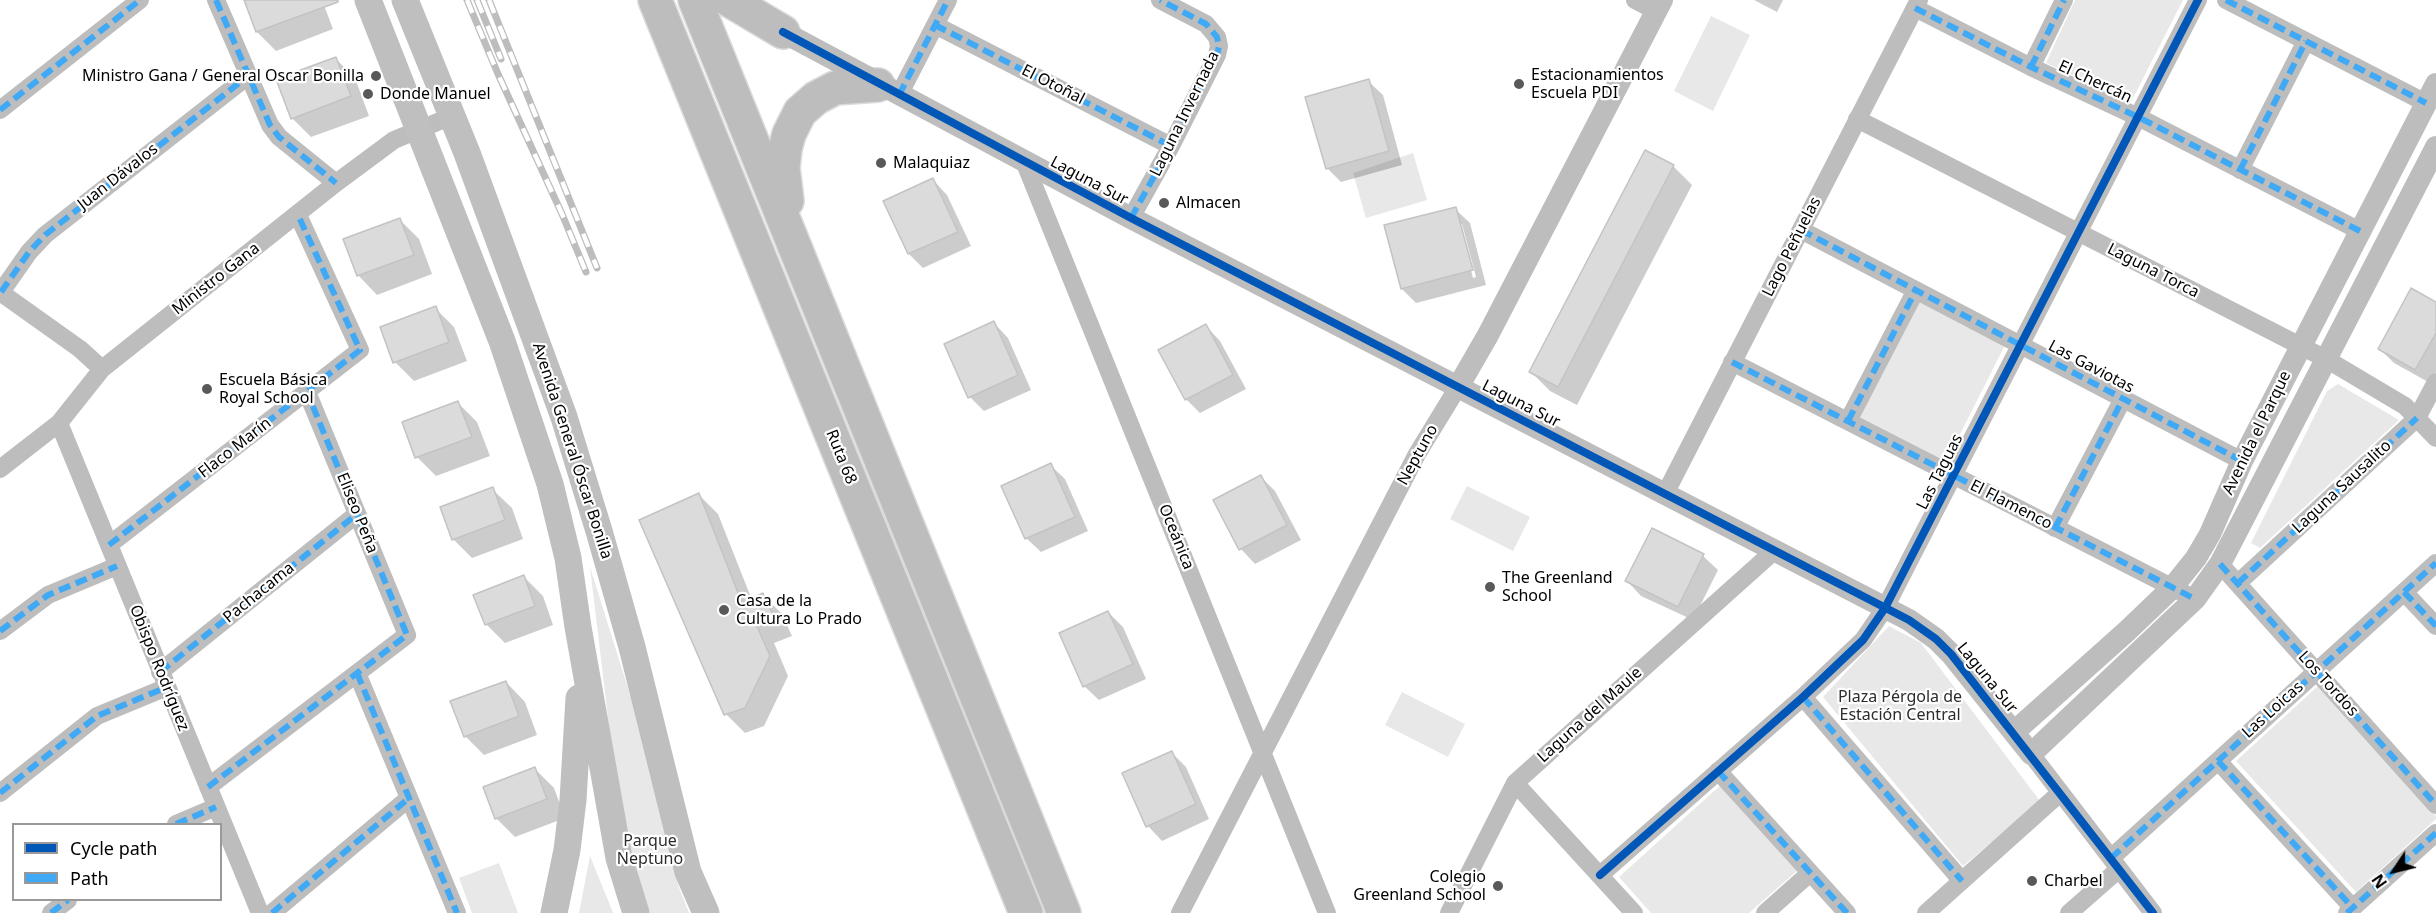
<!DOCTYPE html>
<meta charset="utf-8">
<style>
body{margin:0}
#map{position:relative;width:2436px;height:913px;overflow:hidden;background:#fff;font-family:"Noto Sans",sans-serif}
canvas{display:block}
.legend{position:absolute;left:12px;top:823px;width:210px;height:78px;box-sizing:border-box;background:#fff;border:2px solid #999;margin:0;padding:8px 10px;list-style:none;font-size:18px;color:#000}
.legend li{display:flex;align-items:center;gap:12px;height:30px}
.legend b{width:30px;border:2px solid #999}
.north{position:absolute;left:2364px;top:841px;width:60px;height:60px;-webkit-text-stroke:4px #fff;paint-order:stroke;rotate:235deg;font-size:16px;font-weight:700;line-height:24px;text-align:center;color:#000}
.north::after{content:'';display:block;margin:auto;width:21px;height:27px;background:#000;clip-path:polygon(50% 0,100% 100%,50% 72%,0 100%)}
</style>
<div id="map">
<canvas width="2436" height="913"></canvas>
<ul class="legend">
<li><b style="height:8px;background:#0057b8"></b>Cycle path</li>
<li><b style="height:8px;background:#3fa9f5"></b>Path</li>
</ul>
<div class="north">N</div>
</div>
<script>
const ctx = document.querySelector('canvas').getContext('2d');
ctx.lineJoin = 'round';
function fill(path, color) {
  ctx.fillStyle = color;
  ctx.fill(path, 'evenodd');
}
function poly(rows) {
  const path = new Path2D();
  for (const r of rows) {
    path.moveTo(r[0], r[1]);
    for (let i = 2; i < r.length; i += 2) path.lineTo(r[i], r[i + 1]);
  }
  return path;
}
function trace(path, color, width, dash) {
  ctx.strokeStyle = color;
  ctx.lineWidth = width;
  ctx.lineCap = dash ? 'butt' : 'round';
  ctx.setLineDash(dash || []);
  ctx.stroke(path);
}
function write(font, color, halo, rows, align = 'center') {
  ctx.font = font + ' "Noto Sans",sans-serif';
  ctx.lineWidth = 4.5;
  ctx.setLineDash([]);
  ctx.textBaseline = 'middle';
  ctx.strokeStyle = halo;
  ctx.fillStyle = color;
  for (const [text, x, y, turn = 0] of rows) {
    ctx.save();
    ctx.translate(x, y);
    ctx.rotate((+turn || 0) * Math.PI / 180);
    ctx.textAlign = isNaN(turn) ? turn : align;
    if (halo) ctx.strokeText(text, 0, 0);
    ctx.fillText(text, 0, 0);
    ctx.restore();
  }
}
fill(poly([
 [2075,0,2183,0,2131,102,2046,63],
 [1711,16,1750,35,1713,111,1674,91],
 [1413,153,1427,200,1366,218,1353,173],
 [1918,301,2005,345,1944,466,1857,422],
 [2338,384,2399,420,2260,548,2251,543,2327,391],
 [1467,486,1530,517,1513,551,1450,519],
 [590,567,637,717,671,847,678,885,689,913,650,913,636,879,617,793],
 [1889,626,1921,643,2040,801,1963,866,1823,697],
 [2318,686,2436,816,2436,819,2356,892,2236,761],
 [1402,692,1465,724,1448,757,1385,725],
 [1723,783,1799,869,1749,913,1651,913,1619,877],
 [590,856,612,910,613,913,579,913],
 [499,863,518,913,472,913,459,878]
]), '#e8e8e8');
fill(poly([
 [245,0,322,0,333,29,276,51,257,32],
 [1754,0,1783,0,1777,12],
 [336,59,355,78,369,116,311,137,292,118],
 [1368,81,1383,95,1402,165,1341,182,1327,168],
 [1673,166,1692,185,1577,405,1550,391,1531,372],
 [933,180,947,195,971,246,923,268,909,254],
 [1455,209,1470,223,1486,285,1416,303,1402,289],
 [1459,224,1462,224,1476,277,1473,278],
 [400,220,419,239,432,274,377,295,358,275],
 [2436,304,2436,372,2430,383,2394,363,2379,348],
 [435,308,454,327,467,361,414,381,395,362],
 [994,323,1008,338,1031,390,984,411,970,397],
 [1206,326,1220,341,1246,389,1200,413,1186,399],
 [458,403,477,422,490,456,436,476,417,457],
 [1050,465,1065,479,1088,531,1041,552,1026,538],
 [1260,476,1275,491,1301,540,1255,564,1241,549,1215,500],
 [492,489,512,508,523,539,472,558,453,539],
 [699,495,718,514,752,600,763,595,782,614,792,636,774,643,788,676,764,726,745,733,726,714],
 [1653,530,1703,556,1718,570,1693,620,1641,596,1627,581],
 [524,577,543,596,553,625,505,643,486,624],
 [1108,612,1123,627,1146,679,1099,700,1084,686],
 [506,682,525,702,537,735,484,755,465,736],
 [1172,753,1186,767,1209,819,1162,841,1148,826],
 [535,769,554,788,565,818,515,837,496,818]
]), '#0003');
const building = poly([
 [244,0,338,0,338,2,256,32,244,0],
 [336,57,351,96,291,119,276,79,336,57],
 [1369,79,1389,151,1326,169,1305,97,1369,79],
 [1645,150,1674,165,1558,387,1529,372,1645,150],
 [933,178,958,232,908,254,883,201,933,178],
 [1456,207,1473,270,1401,289,1384,225,1456,207],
 [400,218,414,255,357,276,343,239,400,218],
 [2411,288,2436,302,2436,333,2415,370,2378,349,2411,288],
 [436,306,449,342,393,363,380,327,436,306],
 [994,321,1018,375,968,398,944,344,994,321],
 [1206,324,1233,375,1185,400,1158,350,1206,324],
 [458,401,472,437,415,458,402,422,458,401],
 [1051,463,1075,517,1025,539,1001,486,1051,463],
 [1261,475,1287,525,1239,550,1213,500,1261,475],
 [493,487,505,520,452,540,440,507,493,487],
 [699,493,742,603,763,593,774,617,756,624,770,656,745,708,724,715,639,520,699,493],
 [1652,528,1704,554,1678,607,1625,581,1652,528],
 [524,575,535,606,485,625,473,595,524,575],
 [1108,611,1133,664,1083,687,1059,633,1108,611],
 [506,681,519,716,464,737,450,701,506,681],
 [1172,751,1196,804,1146,827,1122,773,1172,751],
 [535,767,547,799,495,819,483,787,535,767]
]);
fill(building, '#dbdbdb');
trace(building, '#c3c3c3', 1.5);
const motorway = poly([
 [655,0,1026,913],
 [695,0,1064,913],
 [729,0,783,32],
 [787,201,783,168,785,149,789,134,800,112,816,98,835,88,878,85]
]);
trace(motorway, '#dbdbdb', 36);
trace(poly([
 [216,0,270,125,279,137,336,183],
 [1635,0,1656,11],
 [2226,0,2426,103],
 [1915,8,2031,67,2138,117,2360,231],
 [935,25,1171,146],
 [2031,67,2064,0],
 [899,95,948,0],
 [0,110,140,0],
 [1857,119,2326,359,2405,406,2436,438],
 [1024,161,1327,913],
 [2240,170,2306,41],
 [1131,218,1171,146,1217,55,1219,46,1217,37,1206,24,1160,0],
 [1801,230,2242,461],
 [0,292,80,349,102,369],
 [1,292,29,252,45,235,248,76],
 [1732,362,2195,599],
 [1848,421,1916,290],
 [59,423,260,913],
 [0,469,59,423,102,369,336,183,394,140,452,116],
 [1665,494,1919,0],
 [2055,528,2123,399],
 [109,545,360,350,298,215],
 [2220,564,2436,805],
 [2238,583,2417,418,2436,382],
 [2404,592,2436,626],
 [0,631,48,595,117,566],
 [160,672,357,514],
 [357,673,457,913],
 [1803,697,1962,881],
 [2031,754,2153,913],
 [2218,761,2353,908],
 [1718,771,1847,913],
 [1515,783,1634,913],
 [208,787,407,635,307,392],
 [0,793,97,716,167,687],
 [176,824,216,807],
 [2111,858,2436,563],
 [1600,875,1803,697,1863,640,1885,608,2198,0],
 [51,913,68,900],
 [272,913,409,798],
 [1180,913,1417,454,1458,387],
 [1449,913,1515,783,1774,551],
 [1765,913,1810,873],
 [1926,913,2060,793],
 [2069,913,2119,869],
 [2347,913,2436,833]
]), '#bdbdbd', 18);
trace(poly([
 [783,32,1131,218,1909,620,1936,639,1951,654,2031,754,2195,599,2220,564,2436,147],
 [1458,387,1488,335,1662,0],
 [2014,732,2127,631,2172,588,2196,558,2210,534,2242,461,2436,84]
]), '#bdbdbd', 22);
trace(poly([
 [368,0,502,341,550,484,568,558,578,627,619,858,636,913],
 [405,0,467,153,564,417,599,531,632,647,688,872,706,913],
 [554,913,567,850,573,800,579,698]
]), '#bfbfbf', 27);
trace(motorway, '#bdbdbd', 33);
const rail = poly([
 [467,0,498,74,562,214,586,272],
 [477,0,501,59],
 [489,0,597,268]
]);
trace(rail, '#bdbdbd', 7);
trace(rail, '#fff', 4.5, [14]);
trace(poly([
 [216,0,270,125,279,137,336,183],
 [2226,0,2426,103],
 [1915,8,2031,67,2138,117,2360,231],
 [935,25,1171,146],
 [2031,67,2064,0],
 [899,95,948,0],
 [0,110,140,0],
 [2240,170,2306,41],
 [1131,218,1171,146,1217,55,1219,46,1217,37,1206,24,1160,0],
 [1801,230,2242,461],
 [1,292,29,252,45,235,248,76],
 [1732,362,2195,599],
 [1848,421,1916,290],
 [2055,528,2123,399],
 [109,545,360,350,298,215],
 [2220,564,2436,805],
 [2238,583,2417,418],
 [2404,592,2436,626],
 [0,631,48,595,117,566],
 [160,672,357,514],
 [357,673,457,913],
 [1803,697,1962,881],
 [2218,761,2353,908],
 [1718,771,1847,913],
 [208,787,407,635,307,392],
 [0,793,97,716,167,687],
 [176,824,216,807],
 [2111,858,2436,563],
 [51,913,68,900],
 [272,913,409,798],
 [2347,913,2436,833]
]), '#3fa9f5', 6, [12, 6]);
trace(poly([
 [783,32,1131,218,1909,620,1936,639,1951,654,2153,913],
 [1600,875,1803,697,1863,640,1885,608,2198,0]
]), '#0057b8', 8);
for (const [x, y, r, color] of [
 [376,76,6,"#595959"],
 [1519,84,6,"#595959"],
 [368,94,6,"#595959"],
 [881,163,6,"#595959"],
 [1164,203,6,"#595959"],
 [207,389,6,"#595959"],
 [1490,587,6,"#595959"],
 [724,610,6,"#595959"],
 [2032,881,6,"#595959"],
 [1498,886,6,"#595959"]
]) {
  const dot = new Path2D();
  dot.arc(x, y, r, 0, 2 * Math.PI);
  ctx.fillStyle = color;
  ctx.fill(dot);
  trace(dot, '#fff', 2);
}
write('16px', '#000', '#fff', [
 ["Estacionamientos",1531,75],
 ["Escuela PDI",1531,93],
 ["Ministro Gana / General Oscar Bonilla",364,76,"right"],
 ["Donde Manuel",380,94],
 ["Malaquiaz",893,163],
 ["Almacen",1176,203],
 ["Escuela Básica",219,380],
 ["Royal School",219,398],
 ["The Greenland",1502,578],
 ["School",1502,596],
 ["Casa de la",736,601],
 ["Cultura Lo Prado",736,619],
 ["Colegio",1486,877,"right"],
 ["Greenland School",1486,895,"right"],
 ["Charbel",2044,881]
], 'left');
write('16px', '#000', '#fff', [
 ["El Chercán",2095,82,25],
 ["El Otoñal",1053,85,27],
 ["Laguna Invernada",1185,114,-64],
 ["Juan Dávalos",118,177,-38],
 ["Laguna Sur",1089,181,28],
 ["Lago Peñuelas",1792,247,-63],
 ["Laguna Torca",2153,271,27],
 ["Ministro Gana",216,279,-38],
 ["Las Gaviotas",2091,367,28],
 ["Laguna Sur",1521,404,27],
 ["Avenida el Parque",2257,433,-64],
 ["Flaco Marín",235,448,-38],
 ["Avenida General Óscar Bonilla",572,451,72],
 ["Neptuno",1418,455,-61],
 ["Ruta 68",841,457,68],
 ["Las Taguas",1940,472,-63],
 ["Laguna Sausalito",2342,487,-43],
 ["El Flamenco",2011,505,27],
 ["Eliseo Peña",357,513,68],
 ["Oceánica",1176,537,68],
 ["Pachacama",259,593,-39],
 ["Obispo Rodríguez",159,668,68],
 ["Laguna Sur",1987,678,51],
 ["Los Tordos",2328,684,48],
 ["Las Loicas",2273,710,-42],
 ["Laguna del Maule",1590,715,-42]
]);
write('16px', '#2c2c2c', '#fff', [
 ["Plaza Pérgola de",1900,697],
 ["Estación Central",1900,715],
 ["Parque",650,841],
 ["Neptuno",650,859]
]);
</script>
